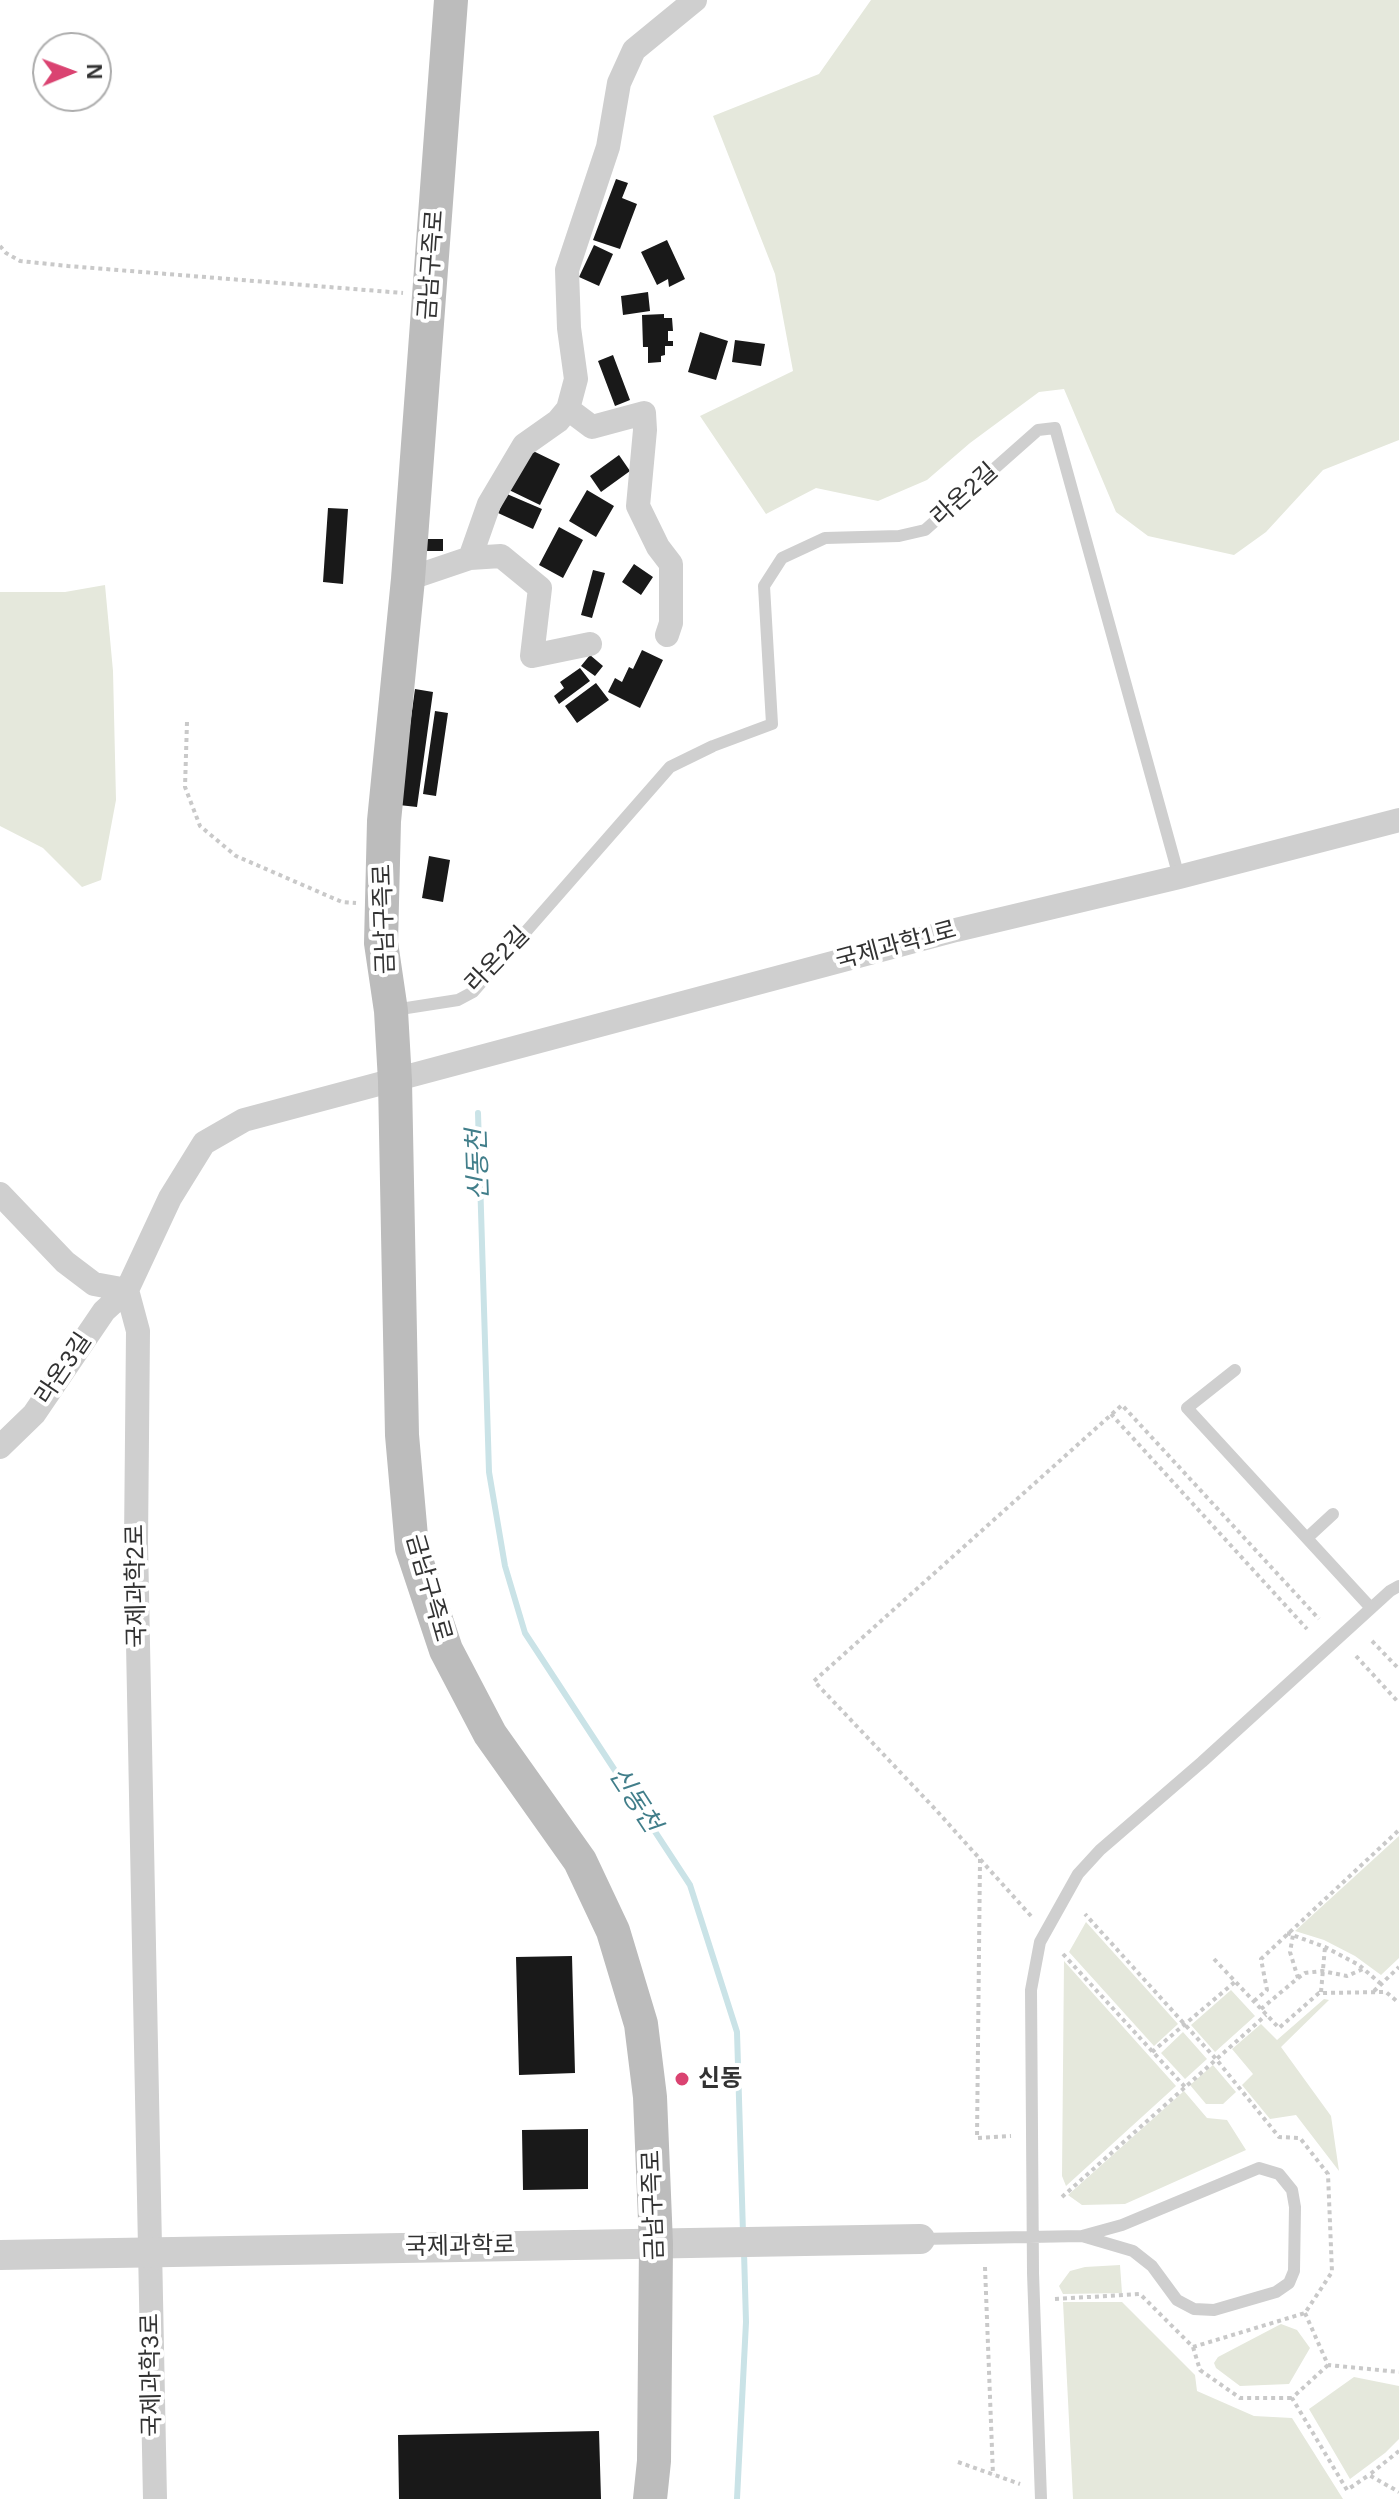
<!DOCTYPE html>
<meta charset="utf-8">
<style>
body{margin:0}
#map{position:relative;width:1399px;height:2499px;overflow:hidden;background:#fff;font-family:Helvetica,sans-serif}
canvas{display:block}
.north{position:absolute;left:32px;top:32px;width:80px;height:80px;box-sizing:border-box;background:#fff;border:2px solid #adadad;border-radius:50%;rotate:89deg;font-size:22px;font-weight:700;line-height:32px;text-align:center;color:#323232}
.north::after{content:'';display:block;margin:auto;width:28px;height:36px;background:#da4371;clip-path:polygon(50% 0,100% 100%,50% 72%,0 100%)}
</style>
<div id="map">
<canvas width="1399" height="2499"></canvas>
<div class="north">N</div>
</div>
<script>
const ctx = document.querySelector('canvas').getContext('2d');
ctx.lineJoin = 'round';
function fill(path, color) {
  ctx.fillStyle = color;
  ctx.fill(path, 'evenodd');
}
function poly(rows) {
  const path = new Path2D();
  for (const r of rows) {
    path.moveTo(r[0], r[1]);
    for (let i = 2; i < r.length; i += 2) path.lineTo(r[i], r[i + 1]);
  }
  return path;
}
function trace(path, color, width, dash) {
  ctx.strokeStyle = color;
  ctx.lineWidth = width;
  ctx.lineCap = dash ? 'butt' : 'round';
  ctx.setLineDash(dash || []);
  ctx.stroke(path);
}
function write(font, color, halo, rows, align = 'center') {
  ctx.font = font + ' Helvetica,"Noto Sans KR",sans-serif';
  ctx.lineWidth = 8;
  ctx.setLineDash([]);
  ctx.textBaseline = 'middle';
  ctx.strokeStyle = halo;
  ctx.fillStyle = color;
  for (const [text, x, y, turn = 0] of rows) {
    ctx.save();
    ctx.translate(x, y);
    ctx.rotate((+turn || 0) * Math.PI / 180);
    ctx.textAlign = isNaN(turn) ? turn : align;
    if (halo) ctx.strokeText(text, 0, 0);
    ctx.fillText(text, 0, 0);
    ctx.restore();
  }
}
fill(poly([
 [871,0,1399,0,1399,440,1323,470,1266,532,1234,555,1148,536,1116,512,1064,389,1039,392,970,443,927,480,878,501,816,488,766,514,700,416,793,371,775,274,713,116,819,74],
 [105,585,113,671,116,800,101,880,82,887,43,848,0,826,0,592,65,592],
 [1399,1836,1399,1958,1381,1975,1355,1956,1324,1940,1295,1931],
 [1086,1922,1178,2024,1154,2046,1069,1952],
 [1064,1961,1176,2086,1066,2186,1062,2176],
 [1231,1990,1255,2016,1215,2052,1191,2025],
 [1324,1999,1329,2000,1281,2047,1331,2116,1339,2171,1296,2115,1270,2119,1242,2085,1253,2074,1232,2049,1261,2024,1277,2040],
 [1183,2032,1207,2059,1185,2079,1161,2053],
 [1213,2065,1236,2092,1223,2104,1206,2104,1190,2085],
 [1184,2091,1207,2118,1227,2120,1246,2150,1125,2204,1082,2205,1068,2195],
 [1120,2265,1122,2293,1063,2294,1059,2286,1070,2271,1085,2267],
 [1063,2302,1122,2302,1195,2375,1197,2391,1254,2416,1292,2418,1343,2499,1073,2499],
 [1281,2324,1297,2330,1310,2348,1289,2384,1240,2386,1216,2368,1214,2363,1218,2357],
 [1354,2377,1399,2386,1399,2439,1385,2453,1350,2479,1309,2409]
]), '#e5e8dc');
trace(poly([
 [478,1113,489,1472,505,1566,525,1633,690,1885,737,2032,743,2233],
 [737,2499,746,2322,744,2252]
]), '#cae3e7', 6);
fill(poly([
 [616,179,628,183,622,198,637,204,620,249,593,240],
 [667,240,685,279,669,287,668,279,657,285,641,252],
 [594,245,613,254,599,286,579,277],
 [648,292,650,311,623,315,621,296],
 [664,314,664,318,672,318,673,331,668,331,668,341,673,341,673,346,665,346,665,355,661,356,661,362,648,363,648,347,643,347,642,315],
 [700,332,728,341,716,380,688,372],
 [735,340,765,344,761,366,732,362],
 [613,355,630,400,615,406,598,361],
 [529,449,560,464,540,505,509,490],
 [619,455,630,471,601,492,590,476],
 [587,490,614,506,596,537,569,521],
 [507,494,542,509,533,529,498,513],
 [328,508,348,509,343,584,323,582],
 [559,527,583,540,563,578,539,565],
 [424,539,443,539,443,551,424,551],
 [634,564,653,577,641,595,622,582],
 [593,570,605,573,592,618,581,615],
 [642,650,663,660,640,708,608,692,615,678,622,682,629,667,633,669],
 [590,655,603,666,595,676,581,666],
 [580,668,590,681,559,704,554,696,564,688,560,682],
 [596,683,609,700,577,723,565,706],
 [415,689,433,692,417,807,399,805],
 [435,711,448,713,436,796,423,794],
 [429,856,450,860,443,902,422,898],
 [572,1956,575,2073,519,2075,516,1957],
 [588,2129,588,2189,523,2190,522,2130],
 [599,2431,601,2499,399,2499,398,2435]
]), '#191919');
trace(poly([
 [0,246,6,253,20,261,68,266,403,293],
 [187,722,185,787,200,826,236,856,342,902,356,903],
 [1111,1414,1307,1629],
 [1372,1641,1399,1669],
 [1356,1656,1399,1703],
 [980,1859,977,2138,1011,2136],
 [1031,1916,936,1810,814,1681,1122,1405,1319,1619],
 [1287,1933,1325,1947,1359,1965,1381,1984],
 [1063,1954,1185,2087],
 [1214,1959,1279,2028,1319,1993,1386,1992,1399,2003],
 [1298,1978,1305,1973,1322,1971,1347,1976,1363,1969],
 [1374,1991,1399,1967],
 [1321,1992,1325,1947],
 [1254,2001,1267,1990,1261,1959,1399,1830],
 [1261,2009,1298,1978,1290,1952,1293,1935],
 [1152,2052,1236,1981],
 [1062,2197,1266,2015],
 [985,2267,993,2475],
 [1055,2299,1140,2294,1193,2347,1305,2313,1332,2272,1328,2174,1300,2138,1279,2137,1216,2059,1085,1914],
 [1305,2313,1328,2365,1399,2372],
 [1193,2347,1200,2370,1240,2398,1292,2398],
 [1328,2365,1292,2398,1347,2490,1369,2475],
 [1399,2451,1369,2475,1399,2492],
 [958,2462,1020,2484]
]), '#c9c9c9', 4, [4, 4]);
trace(poly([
 [394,1010,458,1000,473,992,670,767,713,746,772,724,764,586,782,558,825,538,899,536,925,530,1038,430,1055,428,1179,877],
 [1235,1370,1187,1408,1371,1608],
 [1307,1538,1333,1514],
 [920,2239,1082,2236,1122,2225,1259,2168,1279,2174,1292,2190,1295,2207,1294,2271,1289,2283,1276,2292,1214,2310,1194,2309,1177,2300,1152,2266,1133,2251,1082,2236],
 [1041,2499,1033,2273,1031,1990,1040,1942,1078,1874,1100,1850,1202,1762,1390,1591,1399,1586]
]), '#cfcfcf', 12);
trace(poly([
 [568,409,592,427,644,413,645,430,638,506,658,547,671,564,671,623,667,635],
 [470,558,501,556,540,588,532,656,590,644],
 [408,579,470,558,489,504,524,445,558,421,568,409,576,379,569,328,567,270,608,147,619,83,634,50,695,0],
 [0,1194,65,1262,94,1284,127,1290],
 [0,1447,34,1414,104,1311,127,1290],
 [155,2499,136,1543,138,1331,127,1290,170,1198,204,1143,244,1120,956,930,1179,877,1399,820]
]), '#cfcfcf', 24);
trace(poly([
 [0,2255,920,2239]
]), '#cfcfcf', 30);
trace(poly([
 [451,0,408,579,384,821,381,943,391,1011,395,1081,402,1435,412,1548,446,1650,490,1734,580,1861,613,1931,641,2024,650,2097,656,2244,654,2461,650,2499]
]), '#bcbcbc', 34);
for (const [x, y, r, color] of [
 [682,2079,8,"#da4371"]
]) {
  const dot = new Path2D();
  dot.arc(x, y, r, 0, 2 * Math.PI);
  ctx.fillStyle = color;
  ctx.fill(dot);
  trace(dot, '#fff', 3);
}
write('24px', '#323232', '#fff', [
 ["금남구즉로",432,265,-86],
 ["라온2길",965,495,-42],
 ["금남구즉로",385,919,-92],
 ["국제과학1로",896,946,-15],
 ["라온2길",498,960,-46],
 ["라온3길",64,1369,-56],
 ["국제과학2로",137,1586,-91],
 ["금남구즉로",428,1588,74],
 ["금남구즉로",654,2205,-92],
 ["국제과학로",460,2247,-1],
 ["국제과학3로",152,2375,-91]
]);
write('bold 24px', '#323232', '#fff', [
 ["신동",698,2079]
], 'left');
write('italic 26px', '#417e8a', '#fff', [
 ["신동천",479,1165,-92],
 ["신동천",634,1800,57]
]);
</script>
